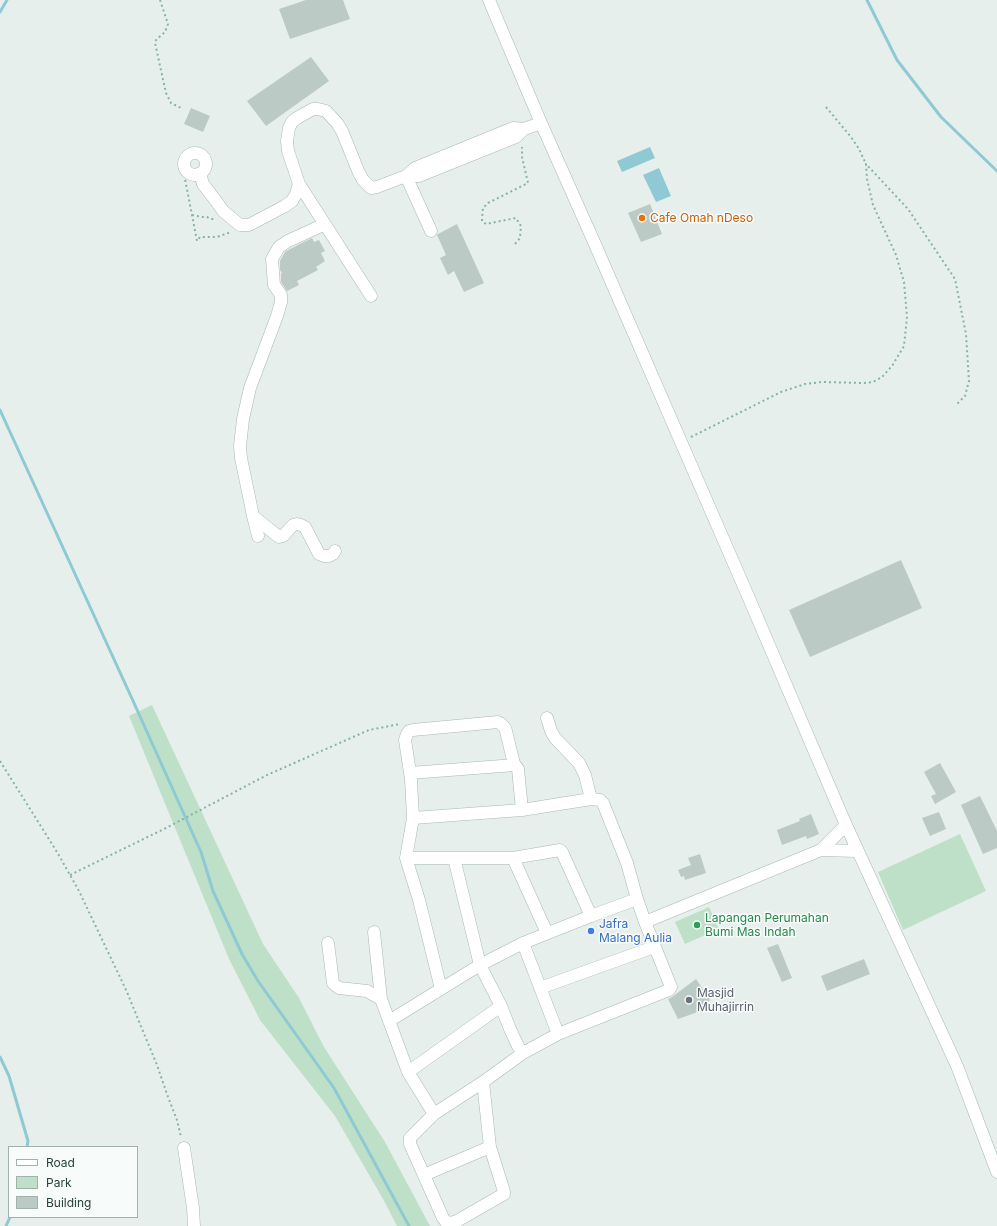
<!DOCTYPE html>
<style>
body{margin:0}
#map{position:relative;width:997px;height:1226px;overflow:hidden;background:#e6efeb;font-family:Inter,sans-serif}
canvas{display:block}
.legend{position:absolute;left:8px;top:1146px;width:130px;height:72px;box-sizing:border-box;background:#f7fbf9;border:1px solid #a3b1ad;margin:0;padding:5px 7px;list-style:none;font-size:12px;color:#24423a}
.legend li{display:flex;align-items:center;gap:8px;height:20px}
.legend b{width:20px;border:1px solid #a3b1ad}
</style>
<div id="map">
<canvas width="997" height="1226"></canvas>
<ul class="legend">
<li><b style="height:5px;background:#fff"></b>Road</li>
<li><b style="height:11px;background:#bfe0c8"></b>Park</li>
<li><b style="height:11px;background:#bbcac4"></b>Building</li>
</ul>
</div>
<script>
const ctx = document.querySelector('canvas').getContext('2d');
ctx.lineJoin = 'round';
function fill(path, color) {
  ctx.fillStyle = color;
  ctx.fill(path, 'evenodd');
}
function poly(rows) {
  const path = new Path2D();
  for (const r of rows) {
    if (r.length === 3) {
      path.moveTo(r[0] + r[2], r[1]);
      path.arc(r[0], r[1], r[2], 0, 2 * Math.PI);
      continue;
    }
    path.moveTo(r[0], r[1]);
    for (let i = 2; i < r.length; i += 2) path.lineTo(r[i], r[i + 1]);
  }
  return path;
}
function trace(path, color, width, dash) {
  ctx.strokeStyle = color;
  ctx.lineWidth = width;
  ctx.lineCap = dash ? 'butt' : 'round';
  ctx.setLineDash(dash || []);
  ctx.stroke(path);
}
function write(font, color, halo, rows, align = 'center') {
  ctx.font = font + ' Inter,sans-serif';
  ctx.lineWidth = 3;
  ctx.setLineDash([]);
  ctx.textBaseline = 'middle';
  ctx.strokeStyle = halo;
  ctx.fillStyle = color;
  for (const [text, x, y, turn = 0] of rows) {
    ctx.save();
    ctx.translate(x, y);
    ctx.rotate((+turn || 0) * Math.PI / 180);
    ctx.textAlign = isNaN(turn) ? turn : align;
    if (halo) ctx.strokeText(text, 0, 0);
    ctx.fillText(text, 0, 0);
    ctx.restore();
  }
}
fill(poly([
 [152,705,263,944,299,998,324,1047,385,1142,430,1226,397,1226,383,1199,335,1116,260,1020,229,959,129,716],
 [960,834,986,891,903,930,878,872],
 [709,907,719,929,685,944,675,922]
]), '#bfe0c8');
fill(poly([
 [650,147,655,158,622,172,617,161],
 [659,168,671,196,656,202,643,175]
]), '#8ec9d4');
trace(poly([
 [867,0,897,60,941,117,997,171],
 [0,12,7,0],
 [0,410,134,703,201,852,213,891,242,954,258,981,334,1088,409,1226],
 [0,1057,9,1076,28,1141,27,1147],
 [6,1226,10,1217]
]), '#8ec9d4', 3);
fill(poly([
 [306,0,343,0,350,19,290,39,279,9],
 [311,57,329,81,266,126,247,101],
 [191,108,210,116,203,132,184,124],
 [650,204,662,234,641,242,628,213],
 [457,224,484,283,464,292,454,271,448,275,440,258,446,255,437,235,438,234],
 [312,238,314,242,319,240,325,251,321,253,325,261,316,267,318,270,297,281,299,285,287,291,281,282,281,274,282,273,280,270,280,261,285,252,292,248],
 [901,560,922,608,810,657,789,610],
 [940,763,956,792,935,804,931,796,936,794,924,772],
 [980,796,997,831,997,848,983,854,961,805],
 [939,812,946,829,930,836,922,818],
 [811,814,819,834,807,839,806,836,782,845,777,830,800,821,799,819],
 [700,854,706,873,685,880,684,876,681,877,678,870,691,865,688,858],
 [778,944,792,978,782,982,767,948],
 [864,959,870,974,827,991,821,976],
 [696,979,710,1000,695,1013,678,1019,668,999,672,997]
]), '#bbcac4');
const minor = poly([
 [489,0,541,123,594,242,748,596,846,825,957,1066,997,1172],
 [195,164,11],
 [200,173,203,184,216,201,223,211,240,225,249,225,285,206,292,201,296,194,299,184],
 [325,224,288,241,279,247,272,259,274,285,281,295,281,302,277,316,250,388,243,419,240,446,241,458,253,516,279,537,283,536,293,525,297,524,301,525,305,527,319,554,324,556,329,556,333,554,335,551],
 [431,231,406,176,419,176,516,137,524,129],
 [371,296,299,184,288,151,287,141,289,128,292,122,297,118,313,109,318,109,326,111,337,123,342,131,359,173,363,180,371,188,377,187,406,176,415,168,513,128,524,129,541,123],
 [253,516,258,536],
 [547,718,551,731,555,738,579,763,585,775,591,799],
 [410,773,515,765,518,769,522,810],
 [413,818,522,810,591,799,600,800,603,803,627,863,637,899,645,922,671,987,669,990,558,1034,523,1053,483,1082,490,1147,502,1185,504,1192,504,1194,457,1221,451,1223,446,1222,443,1218,410,1144,410,1138,434,1114,483,1082],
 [821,850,857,851],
 [406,858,513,858,560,850,562,852,591,916],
 [454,858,480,965,501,1006,510,1029,518,1046,523,1053],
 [513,858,547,933],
 [645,922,821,850,846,825],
 [374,932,381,999,408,1072,434,1114],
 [328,943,333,983,335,985,339,988,367,991,381,999],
 [523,943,558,1034],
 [540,988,654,947],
 [441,989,419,900,406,858,413,818,411,779,405,740,407,734,409,731,413,730,498,722,500,723,505,728,506,731,514,764],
 [389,1021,480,965,523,943,591,916,637,899],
 [408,1072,501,1006],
 [184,1148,193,1208,194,1226],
 [424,1175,490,1147]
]);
trace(minor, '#a8b8b2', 13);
trace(poly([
 [160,0,168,24,165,32,156,40,155,43,166,93,171,103,183,109],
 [826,107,851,137,859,149,866,164],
 [186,170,185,179,197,241,200,237,217,237,231,232],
 [192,215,202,217,207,217,211,219,215,219],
 [515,244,520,238,521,226,516,218,486,224,482,221,482,218,483,208,488,203,528,183,522,157,522,147],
 [691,437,781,392,805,384,822,382,863,383,873,382,882,377,892,366,904,346,907,317,904,282,896,255,873,205,867,179,866,164,908,209,955,279,966,334,969,381,965,396,956,405],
 [0,761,57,852,79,891,127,992,140,1024,157,1065,168,1097,177,1120,181,1137],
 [70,875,166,828,267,775,369,730,400,724]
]), '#86b3a5', 2, [2, 3]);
trace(minor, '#fff', 12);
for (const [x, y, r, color] of [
 [642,218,4,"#e8710a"],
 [697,925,4,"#2e9e5b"],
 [591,931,4,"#3f7fe0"],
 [689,1000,4,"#6b7280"]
]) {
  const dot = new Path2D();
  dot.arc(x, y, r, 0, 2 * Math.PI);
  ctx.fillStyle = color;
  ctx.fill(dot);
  trace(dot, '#f7fbf9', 1.5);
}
write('12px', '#c56008', '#f7fbf9', [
 ["Cafe Omah nDeso",650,218]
], 'left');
write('12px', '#27864d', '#f7fbf9', [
 ["Lapangan Perumahan",705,918],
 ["Bumi Mas Indah",705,932]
], 'left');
write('12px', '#366cbe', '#f7fbf9', [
 ["Jafra",599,924],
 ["Malang Aulia",599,938]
], 'left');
write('12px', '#5b616d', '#f7fbf9', [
 ["Masjid",697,993],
 ["Muhajirrin",697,1007]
], 'left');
</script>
